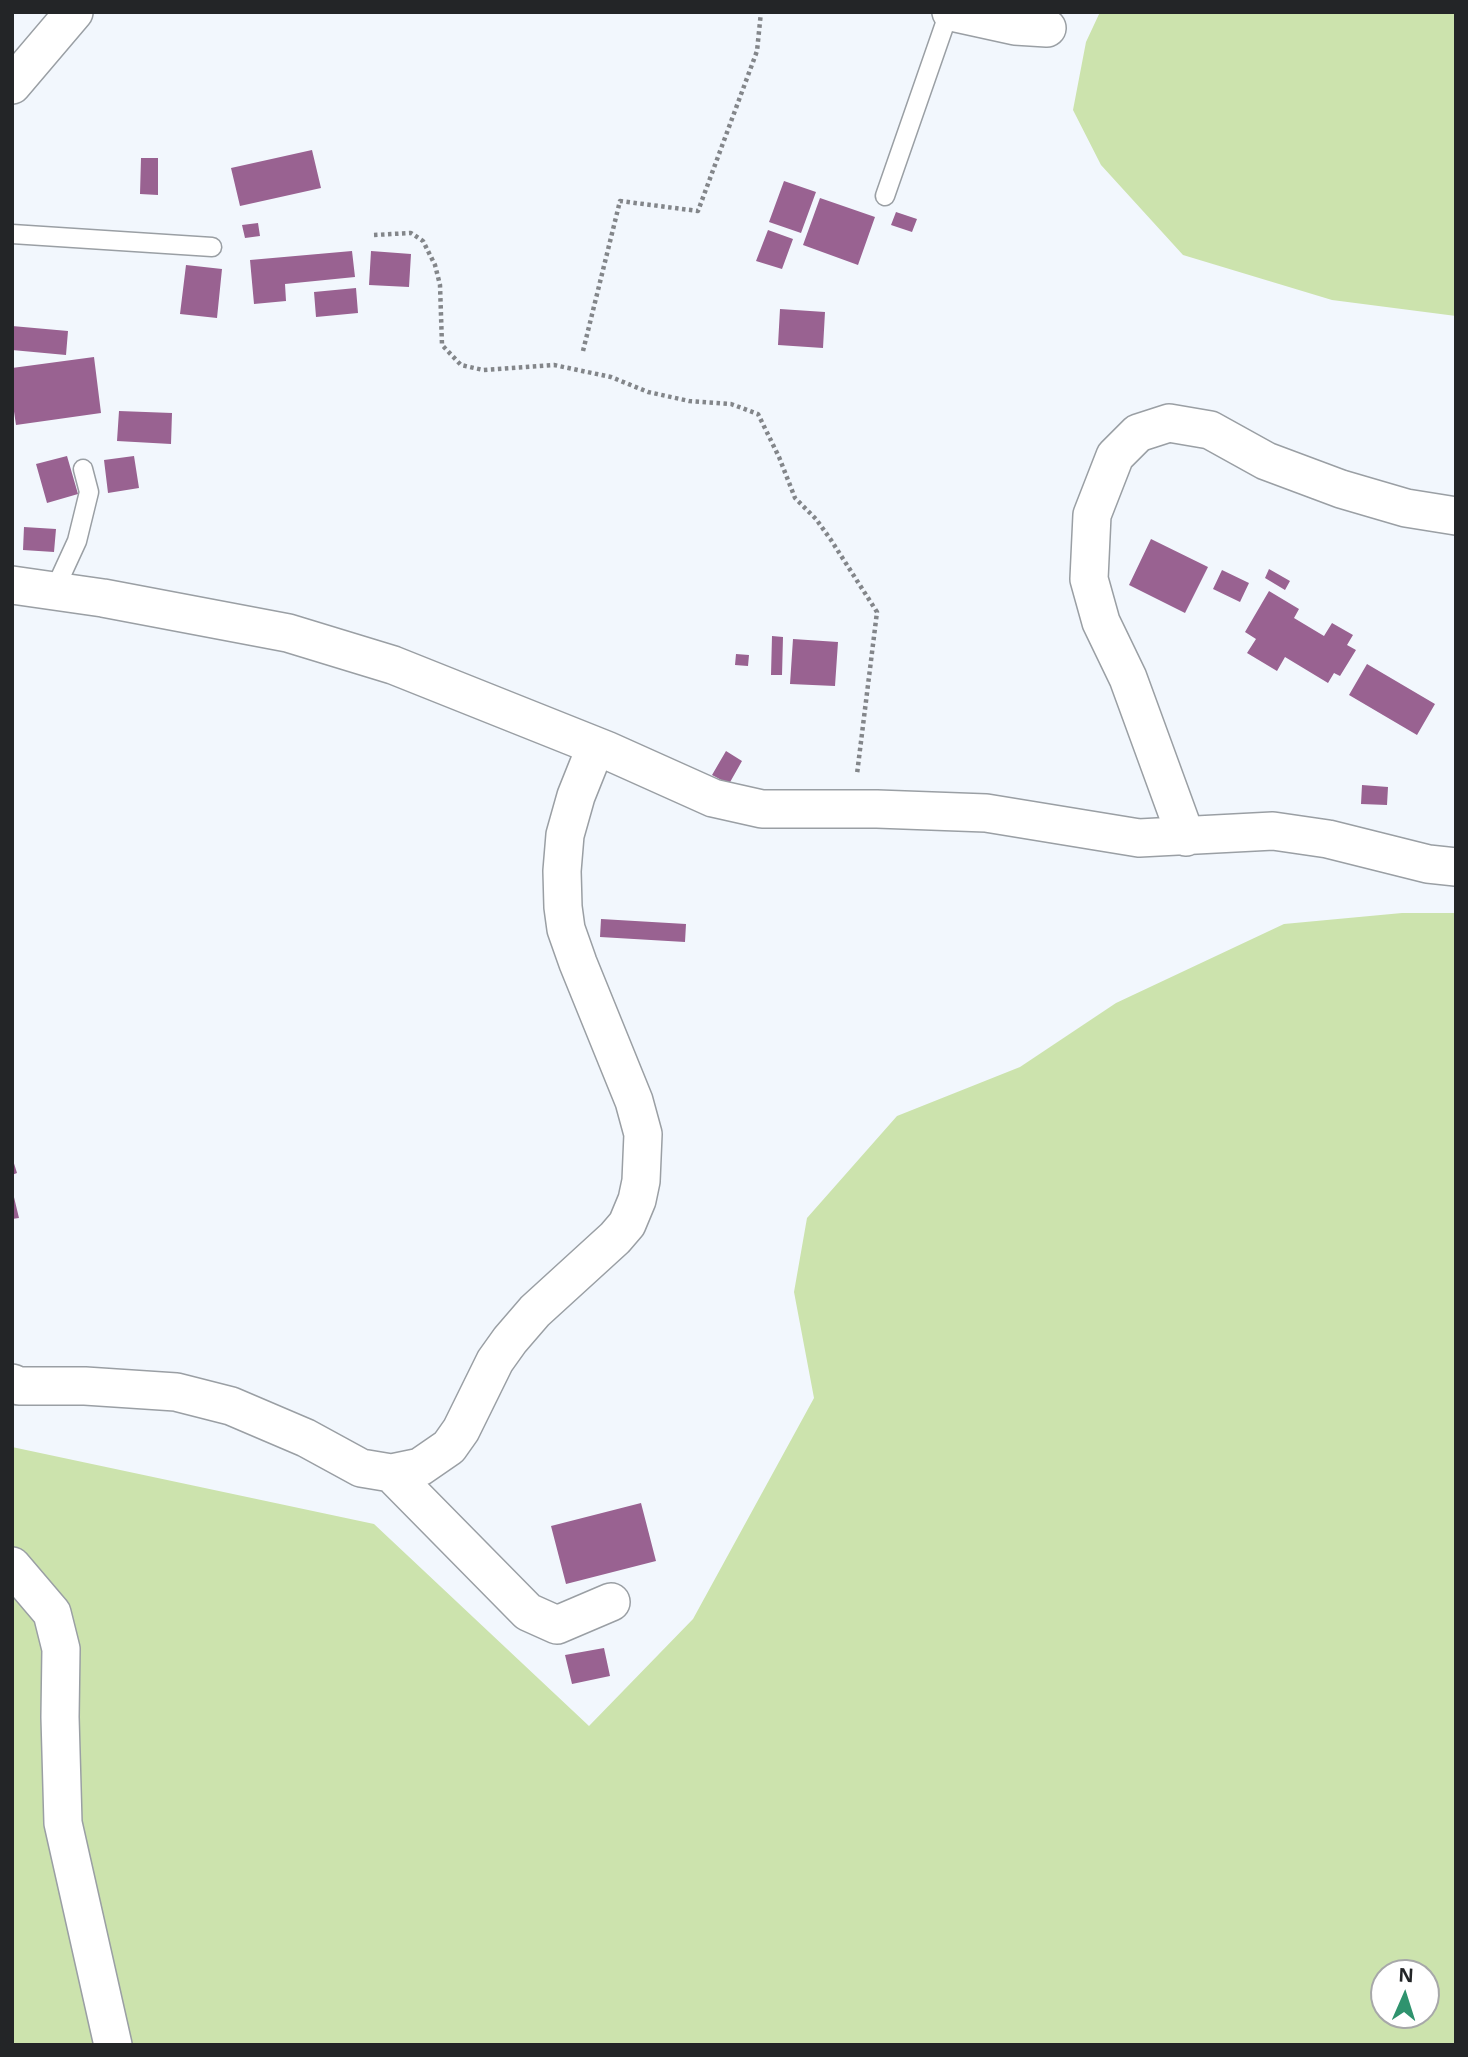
<!DOCTYPE html>
<style>
body{margin:0}
#map{position:relative;width:1468px;height:2057px;overflow:hidden;background:#f2f7fd;font-family:"Open Sans",sans-serif}
canvas{display:block}
.frame{position:absolute;inset:0;border:14px solid #232527;pointer-events:none}
.north{position:absolute;left:1370px;top:1959px;width:70px;height:70px;box-sizing:border-box;background:#fff;border:2px solid #a7a8a9;border-radius:50%;rotate:3deg;font-size:19px;font-weight:700;line-height:28px;text-align:center;color:#232527}
.north::after{content:'';display:block;margin:auto;width:24px;height:32px;background:#2f936e;clip-path:polygon(50% 0,100% 100%,50% 72%,0 100%)}
</style>
<div id="map">
<canvas width="1468" height="2057"></canvas>
<div class="frame"></div>
<div class="north">N</div>
</div>
<script>
const ctx = document.querySelector('canvas').getContext('2d');
ctx.lineJoin = 'round';
function fill(path, color) {
  ctx.fillStyle = color;
  ctx.fill(path, 'evenodd');
}
function poly(rows) {
  const path = new Path2D();
  for (const r of rows) {
    path.moveTo(r[0], r[1]);
    for (let i = 2; i < r.length; i += 2) path.lineTo(r[i], r[i + 1]);
  }
  return path;
}
function trace(path, color, width, dash) {
  ctx.strokeStyle = color;
  ctx.lineWidth = width;
  ctx.lineCap = dash ? 'butt' : 'round';
  ctx.setLineDash(dash || []);
  ctx.stroke(path);
}
fill(poly([
 [1100,12,1456,12,1456,316,1332,300,1183,255,1101,165,1073,110,1086,42],
 [1402,913,1456,913,1456,2045,12,2045,12,1447,374,1524,589,1726,693,1619,814,1398,794,1292,807,1218,897,1116,1020,1067,1116,1003,1284,924],
 [1384,1973,1426,1973,1426,2015,1384,2015]
]), '#cce3ad');
fill(poly([
 [312,150,321,188,240,206,231,168],
 [141,158,158,158,158,195,140,194],
 [784,181,816,192,801,233,769,222],
 [820,198,875,217,858,265,803,245],
 [896,212,917,219,912,232,891,225],
 [258,223,260,236,245,238,242,225],
 [768,230,793,239,782,269,756,261],
 [352,251,355,277,285,284,286,301,254,304,250,260],
 [371,251,411,254,409,287,369,285],
 [186,265,222,269,217,318,180,314],
 [356,288,358,313,316,317,314,292],
 [780,309,825,312,823,348,778,345],
 [12,326,68,331,66,355,12,350],
 [94,357,101,413,16,425,12,398,12,368],
 [119,411,172,413,171,444,117,441],
 [67,456,78,494,47,503,36,464],
 [134,456,139,488,108,493,104,460],
 [24,527,56,529,54,552,23,550],
 [1151,539,1208,567,1185,613,1129,585],
 [1269,569,1290,581,1285,590,1265,578],
 [1222,570,1249,583,1240,602,1213,589],
 [1269,591,1299,609,1294,618,1324,636,1332,623,1353,635,1347,645,1356,650,1340,676,1334,673,1328,683,1285,657,1277,671,1247,653,1256,639,1245,632],
 [772,636,783,637,782,675,771,675],
 [793,639,838,642,835,686,790,684],
 [736,654,749,655,748,666,735,665],
 [1367,664,1435,704,1417,735,1349,695],
 [726,751,742,761,729,784,712,775],
 [1362,785,1388,787,1387,805,1361,804],
 [601,919,686,924,685,942,600,937],
 [12,1157,17,1173,12,1175],
 [13,1193,19,1218,12,1219,12,1194],
 [641,1503,656,1561,566,1584,551,1526],
 [604,1648,610,1676,572,1684,565,1655]
]), '#996291');
const lane = poly([
 [885,196,949,12],
 [12,234,212,247],
 [54,591,77,541,89,492,83,469]
]);
const street = poly([
 [951,12,1015,26,1047,28],
 [12,85,74,12],
 [12,585,103,598,288,633,393,665,606,750,713,798,762,809,877,809,986,813,1139,838,1273,831,1328,839,1428,864,1456,867],
 [1186,837,1128,678,1101,622,1089,579,1092,515,1115,456,1138,433,1169,423,1210,430,1266,461,1341,489,1406,508,1456,516],
 [12,1383,19,1386,85,1386,176,1392,231,1406,306,1438,361,1468,391,1473,420,1467,449,1447,461,1430,495,1361,510,1340,535,1311,615,1238,627,1224,637,1200,641,1181,643,1134,634,1101,578,963,566,929,563,907,562,871,565,835,576,796,596,746],
 [391,1473,528,1612,557,1625,611,1602],
 [12,1566,52,1613,61,1649,60,1717,63,1823,113,2045]
]);
trace(lane, '#9a9fa4', 21);
trace(street, '#9a9fa4', 40);
trace(poly([
 [374,235,411,233,423,241,435,265,440,285,442,345,461,365,483,370,554,365,611,377,648,392,689,401,731,404,758,414,779,457,795,498,816,519,831,540,877,612,857,774],
 [583,351,620,201,698,211,757,51,761,12]
]), '#83868a', 4.5, [3.5, 3.5]);
trace(lane, '#fff', 18);
trace(street, '#fff', 37);
</script>
